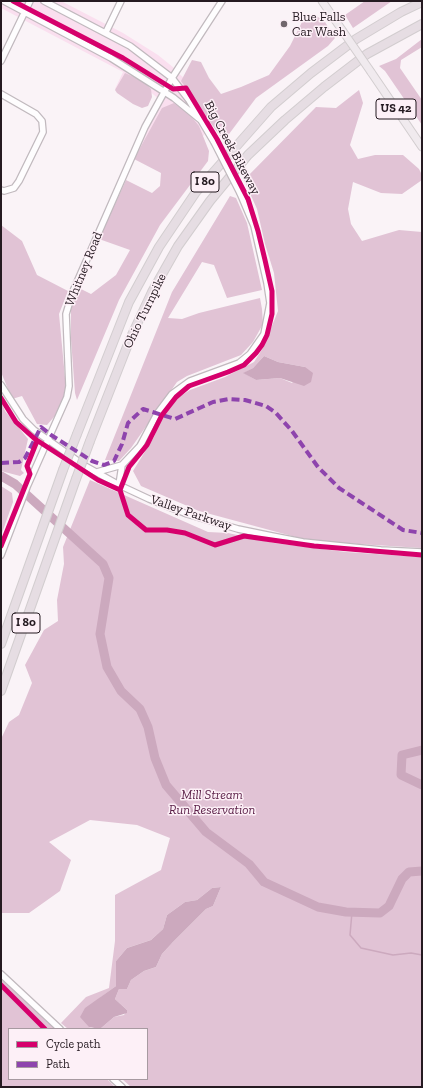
<!DOCTYPE html>
<style>
body{margin:0}
#map{position:relative;width:423px;height:1088px;overflow:hidden;background:#faf3f7;font-family:"Zilla Slab",serif}
canvas{display:block}
.frame{position:absolute;inset:0;border:2px solid #251a21;pointer-events:none}
.legend{position:absolute;left:8px;top:1028px;width:140px;height:52px;box-sizing:border-box;background:#fdf0f7;border:1px solid #a79aa1;margin:0;padding:5px 7px;list-style:none;font-size:12px;color:#251a21}
.legend li{display:flex;align-items:center;gap:8px;height:20px}
.legend b{width:20px;border:1px solid #a79aa1}
</style>
<div id="map">
<canvas width="423" height="1088"></canvas>
<div class="frame"></div>
<ul class="legend">
<li><b style="height:5px;background:#d6006c"></b>Cycle path</li>
<li><b style="height:5px;background:#8e44ad"></b>Path</li>
</ul>
</div>
<script>
const ctx = document.querySelector('canvas').getContext('2d');
ctx.lineJoin = 'round';
function fill(path, color) {
  ctx.fillStyle = color;
  ctx.fill(path, 'evenodd');
}
function poly(rows) {
  const path = new Path2D();
  for (const r of rows) {
    path.moveTo(r[0], r[1]);
    for (let i = 2; i < r.length; i += 2) path.lineTo(r[i], r[i + 1]);
  }
  return path;
}
function trace(path, color, width, dash) {
  ctx.strokeStyle = color;
  ctx.lineWidth = width;
  ctx.lineCap = dash ? 'butt' : 'round';
  ctx.setLineDash(dash || []);
  ctx.stroke(path);
}
function write(font, color, halo, rows, align = 'center') {
  ctx.font = font + ' "Zilla Slab",serif';
  ctx.lineWidth = 3;
  ctx.setLineDash([]);
  ctx.textBaseline = 'middle';
  ctx.strokeStyle = halo;
  ctx.fillStyle = color;
  for (const [text, x, y, turn = 0] of rows) {
    ctx.save();
    ctx.translate(x, y);
    ctx.rotate((+turn || 0) * Math.PI / 180);
    ctx.textAlign = isNaN(turn) ? turn : align;
    if (halo) ctx.strokeText(text, 0, 0);
    ctx.fillText(text, 0, 0);
    ctx.restore();
  }
}
fill(poly([
 [1,1,61,1,123,33,158,55,179,72,178,73,201,92,222,115,195,145,164,171,133,154,160,100,148,90,147,106,115,89,123,72,1,8]
]), '#fadfef');
fill(poly([
 [365,1,392,1,353,28,345,15],
 [315,15,325,22,335,38,328,46,256,98,226,138,220,136,181,81,192,60,201,62,209,78,221,94,241,87,269,75,290,46,303,20],
 [422,39,422,47,401,60,400,68,422,100,422,125,385,71,379,66,396,59],
 [125,73,143,81,151,89,152,97,148,106,142,108,133,104,117,93,115,90],
 [359,90,363,103,350,145,358,159,375,155,403,155,419,169,422,175,422,180,402,194,381,193,353,182,348,209,351,224,362,241,399,230,422,232,422,548,342,543,303,539,199,511,141,486,133,471,154,437,164,412,176,399,190,390,225,377,254,362,263,348,278,311,274,273,265,244,257,209,244,180,316,107,336,108],
 [264,356,278,362,305,367,292,383,280,378,256,380,244,373,253,368],
 [174,103,191,116,199,126,209,151,208,161,160,225,119,300,77,400,75,393,71,339,71,309,74,299,79,288,91,294,116,275,130,250,99,239,126,180,152,193,160,186,161,173,134,159,162,108],
 [230,196,236,198,247,223,262,290,227,298,214,265,202,262,168,318,182,319,199,313,260,298,262,309,263,324,253,342,241,355,187,376,177,382,131,448,119,461,105,460,172,292],
 [1,225,22,241,37,275,68,291,59,314,66,388,60,410,47,425,37,424,22,396,12,399,1,372],
 [1,401,5,411,28,439,21,470,24,473,20,476,1,471],
 [90,480,208,532,228,533,274,543,346,552,422,557,422,1087,131,1087,122,1079,147,1079,147,1029,100,1029,114,1017,124,1015,127,1010,115,999,119,989,127,989,131,980,144,971,156,967,162,954,173,942,206,909,213,906,221,887,212,888,197,900,185,902,167,915,163,929,151,940,127,948,116,961,116,986,101,997,89,1027,95,1029,68,1029,61,1023,86,997,109,988,115,941,115,895,161,870,170,838,137,825,90,820,49,842,71,860,60,891,29,913,1,913,1,739,9,722,19,715,32,683,25,665,44,630,58,621,57,600,64,564,63,547],
 [1,486,12,493,13,502,2,533],
 [1,979,55,1029,9,1029,9,1079,107,1079,115,1087,1,1087]
]), '#e1c3d5');
fill(poly([
 [264,356,278,362,305,367,313,373,311,382,304,386,280,378,256,380,243,373,253,368],
 [221,887,213,906,206,909,173,942,162,954,156,967,144,971,131,980,127,989,119,989,115,999,127,1010,127,1013,114,1017,100,1029,89,1027,80,1017,85,1008,116,986,116,961,127,948,151,940,163,929,167,915,185,902,197,900,212,888]
]), '#cca9be');
trace(poly([
 [352,912,350,935,361,948,393,955,411,953,422,955]
]), '#cca9be', 1.5);
trace(poly([
 [1,476,15,484,103,564,109,578,100,634,107,667,121,691,140,709,148,727,155,758,166,785,206,832,249,864,264,882,318,907,346,912,380,913,389,906,402,879,409,872,422,871],
 [422,750,402,755,401,775,422,785]
]), '#cca9be', 9);
const minor = poly([
 [4,1,111,58,174,98,202,121],
 [44,1,130,46,172,78,189,100,214,142],
 [106,32,121,1],
 [1,61,30,1],
 [1,94,36,114,42,121,43,132,19,181,14,188,4,191,1,190],
 [1,385,23,419,34,430,85,466,119,485,149,499,187,514,238,529,272,536,303,542,381,550,422,552],
 [97,472,122,465,140,446,157,414,172,394,190,381,239,363,250,354,264,334,270,303,267,283,254,226,240,193],
 [119,485,122,465],
 [1,555,27,487,67,397,69,386,66,314,73,291,145,127,172,78,222,1],
 [1,974,60,1029],
 [113,1079,122,1087]
]);
const major = poly([
 [322,1,342,30],
 [371,72,422,147]
]);
const highway = poly([
 [77,434,129,302,159,247,196,192,271,107,311,73,356,39,401,12,422,2],
 [90,441,130,339,152,292,178,246,210,201,248,155,285,120,324,87,367,54,422,24],
 [1,644,63,470],
 [1,691,76,479]
]);
trace(minor, '#c1b9be', 8);
trace(major, '#d2cdcf', 9);
trace(highway, '#d2cdcf', 10);
trace(minor, '#fefdfe', 5.5);
trace(major, '#f0eaee', 7);
trace(highway, '#e6dde3', 8);
const minorBridge = poly([
 [214,142,240,193]
]);
const majorBridge = poly([
 [342,30,371,72]
]);
const highwayBridge = poly([
 [63,470,77,434],
 [76,479,90,441]
]);
trace(minorBridge, '#c1b9be', 8, []);
trace(majorBridge, '#d2cdcf', 9, []);
trace(highwayBridge, '#d2cdcf', 10, []);
trace(minorBridge, '#fefdfe', 5.5);
trace(majorBridge, '#f0eaee', 7);
trace(highwayBridge, '#e6dde3', 8);
trace(poly([
 [1,463,19,462,25,458,41,427,51,435,92,461,104,465,114,461,122,444,128,423,143,409,175,419,213,402,229,399,245,400,266,406,276,413,292,431,318,467,339,488,403,530,422,533]
]), '#8e44ad', 4, [8, 4]);
trace(poly([
 [13,1,123,58,173,89,186,88,217,139,248,199,258,231,265,260,272,291,272,314,267,335,262,345,256,353,244,365,228,372,189,386,176,397,162,415,147,445,129,467,120,490],
 [1,398,16,422,35,439,98,480,120,490,128,515,146,530,167,530,185,533,215,545,244,536,314,546,422,555],
 [1,546,30,474,27,466,37,441],
 [1,985,45,1029]
]), '#d6006c', 5);
for (const [x, y, r, color] of [
 [284,24,4,"#70666c"]
]) {
  const dot = new Path2D();
  dot.arc(x, y, r, 0, 2 * Math.PI);
  ctx.fillStyle = color;
  ctx.fill(dot);
  trace(dot, '#fdf0f7', 1.5);
}
for (const [x, y, w] of [
 [396,109,40],
 [205,182,28],
 [26,623,28]
]) {
  const box = new Path2D();
  box.roundRect(x - w / 2, y - 10, w, 20, 3);
  ctx.fillStyle = '#fdf0f7';
  ctx.fill(box);
  trace(box, '#251a21', 1);
}
write('bold 12px', '#251a21', null, [
 ["US 42",396,109],
 ["I 80",205,182],
 ["I 80",26,623]
]);
write('13px', '#251a21', '#fdf0f7', [
 ["Blue Falls",292,17],
 ["Car Wash",292,32]
], 'left');
write('13px', '#251a21', '#fdf0f7', [
 ["Big Creek Bikeway",232,148,62],
 ["Whitney Road",84,269,-68],
 ["Ohio Turnpike",145,311,-64],
 ["Valley Parkway",191,513,19]
]);
write('italic 13px', '#5c2149', '#fdf0f7', [
 ["Mill Stream",212,795],
 ["Run Reservation",212,810]
]);
</script>
